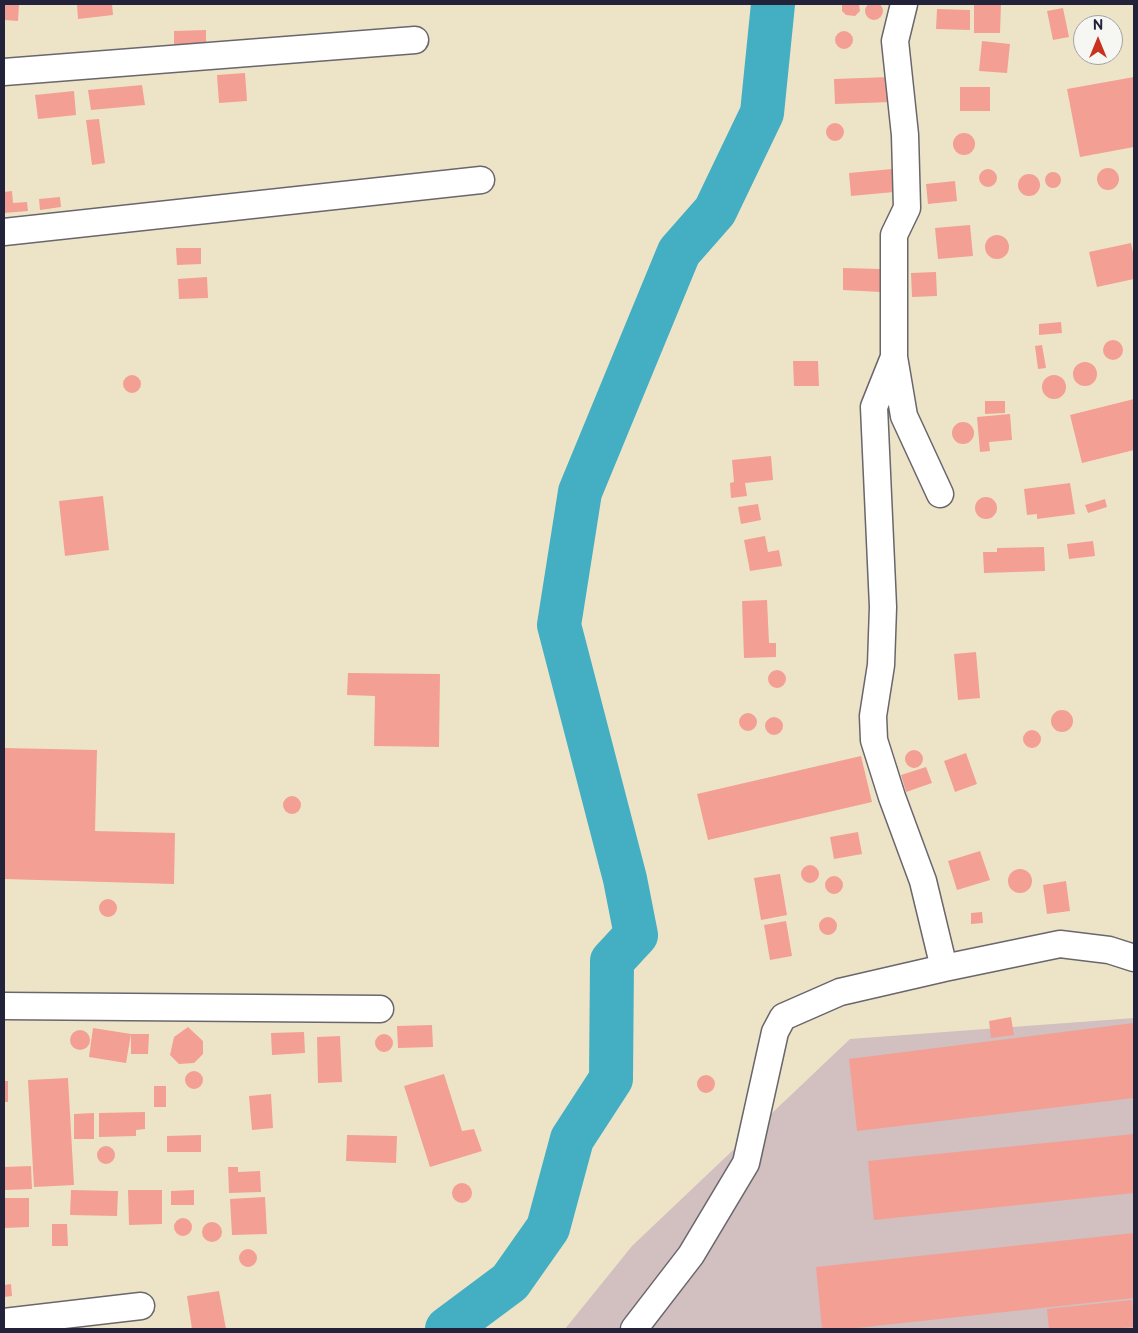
<!DOCTYPE html>
<style>
body{margin:0}
#map{position:relative;width:1138px;height:1333px;overflow:hidden;background:#ede4c8;font-family:"Balsamiq Sans",sans-serif}
canvas{display:block}
.frame{position:absolute;inset:0;border:5px solid #22223b;pointer-events:none}
.north{position:absolute;left:1073px;top:15px;width:50px;height:50px;box-sizing:border-box;background:#f6f6f2;border:1px solid #a1a1a9;border-radius:50%;rotate:0deg;font-size:14px;font-weight:700;line-height:20px;text-align:center;color:#22223b}
.north::after{content:'';display:block;margin:auto;width:18px;height:22px;background:#c8321e;clip-path:polygon(50% 0,100% 100%,50% 72%,0 100%)}
</style>
<div id="map">
<canvas width="1138" height="1333"></canvas>
<div class="frame"></div>
<div class="north">N</div>
</div>
<script>
const ctx = document.querySelector('canvas').getContext('2d');
ctx.lineJoin = 'round';
function fill(path, color) {
  ctx.fillStyle = color;
  ctx.fill(path, 'evenodd');
}
function poly(rows) {
  const path = new Path2D();
  for (const r of rows) {
    if (r.length === 3) {
      path.moveTo(r[0] + r[2], r[1]);
      path.arc(r[0], r[1], r[2], 0, 2 * Math.PI);
      continue;
    }
    path.moveTo(r[0], r[1]);
    for (let i = 2; i < r.length; i += 2) path.lineTo(r[i], r[i + 1]);
  }
  return path;
}
function trace(path, color, width, dash) {
  ctx.strokeStyle = color;
  ctx.lineWidth = width;
  ctx.lineCap = dash ? 'butt' : 'round';
  ctx.setLineDash(dash || []);
  ctx.stroke(path);
}
fill(poly([
 [1134,1018,1134,1329,565,1329,632,1246,850,1039]
]), '#d2bfc0');
trace(poly([
 [447,1329,510,1282,548,1228,572,1139,611,1079,612,961,636,935,625,879,559,625,580,492,679,252,715,211,762,113,773,4]
]), '#44aec3', 44);
fill(poly([
 [874,11,9],
 [4,4,19,4,18,21,4,20],
 [77,4,112,4,113,15,78,19],
 [842,4,859,4,860,11,855,16,846,15,842,11],
 [974,4,1001,4,1000,33,974,33],
 [1063,8,1069,37,1053,40,1047,11],
 [937,9,970,10,970,30,936,29],
 [206,30,206,44,174,45,174,31],
 [844,40,9],
 [982,41,1010,44,1007,73,979,71],
 [245,73,247,101,219,103,217,75],
 [890,77,891,102,835,104,834,79],
 [1134,77,1134,147,1080,157,1067,89],
 [142,85,145,105,91,110,88,90],
 [960,87,990,87,990,111,960,111],
 [74,91,76,115,38,119,35,95],
 [99,119,105,163,92,165,86,120],
 [835,132,9],
 [964,144,11],
 [1108,179,11],
 [988,178,9],
 [892,169,894,192,851,196,849,173],
 [1053,180,8],
 [1029,185,11],
 [955,181,957,201,928,204,926,184],
 [12,191,13,203,27,202,28,211,4,213,4,192],
 [60,197,61,207,40,210,39,199],
 [970,225,973,256,938,259,935,228],
 [997,247,12],
 [1131,243,1134,257,1134,279,1097,287,1089,252],
 [176,248,201,248,201,264,177,265],
 [843,268,881,269,880,292,843,290],
 [936,272,937,296,912,297,911,273],
 [207,277,208,298,179,299,178,279],
 [1061,322,1062,333,1039,335,1039,324],
 [1113,350,10],
 [1042,345,1046,368,1038,369,1035,346],
 [793,361,818,361,819,386,794,386],
 [1085,374,12],
 [132,384,9],
 [1054,387,12],
 [1134,399,1134,450,1082,463,1070,415],
 [985,401,1005,401,1005,413,985,414],
 [1010,414,1012,440,989,442,990,451,980,452,977,417],
 [963,433,11],
 [771,456,773,480,745,483,747,496,731,498,730,483,734,482,732,460],
 [1070,483,1075,514,1037,519,1037,514,1027,515,1024,489],
 [103,496,109,550,65,556,59,501],
 [986,508,11],
 [1105,499,1107,507,1088,513,1085,505],
 [758,504,761,520,741,524,738,507],
 [765,536,768,552,779,550,782,566,750,571,744,540],
 [1093,541,1095,556,1069,559,1067,544],
 [1044,547,1045,571,984,573,983,552,997,552,997,548],
 [767,600,769,643,776,643,776,657,744,658,742,601],
 [976,652,980,698,958,700,954,654],
 [777,679,9],
 [348,673,440,674,439,747,374,746,375,696,347,695],
 [1062,721,11],
 [748,722,9],
 [774,726,9],
 [1032,739,9],
 [4,748,97,750,95,831,175,833,174,884,4,879],
 [914,759,9],
 [966,753,977,784,955,792,944,761],
 [861,756,872,802,708,840,697,794],
 [926,767,932,783,906,792,901,775],
 [292,805,9],
 [858,832,862,854,834,859,830,837],
 [980,851,990,880,957,890,948,861],
 [810,874,9],
 [1020,881,12],
 [780,874,787,915,761,920,754,878],
 [834,885,9],
 [1066,881,1070,911,1047,914,1043,885],
 [108,908,9],
 [982,912,983,923,971,924,971,913],
 [828,926,9],
 [786,921,792,956,770,960,764,925],
 [1011,1017,1014,1035,991,1038,989,1021],
 [1134,1023,1134,1098,857,1131,849,1059],
 [432,1025,433,1047,398,1048,397,1026],
 [188,1027,203,1041,203,1054,194,1063,179,1064,170,1055,174,1037],
 [93,1028,131,1034,149,1034,148,1054,131,1054,131,1034,126,1063,89,1057],
 [80,1040,10],
 [304,1032,305,1053,272,1055,271,1033],
 [384,1043,9],
 [340,1036,342,1082,318,1083,317,1037],
 [194,1080,9],
 [444,1074,462,1131,474,1129,482,1151,430,1167,404,1086],
 [706,1084,9],
 [68,1078,74,1185,34,1187,28,1080],
 [4,1081,8,1081,8,1102,4,1102],
 [154,1086,166,1086,166,1107,154,1107],
 [271,1094,273,1128,252,1130,249,1096],
 [145,1112,145,1129,136,1130,136,1136,99,1137,99,1113],
 [94,1113,94,1139,74,1139,74,1114],
 [1134,1134,1134,1193,874,1220,868,1161],
 [201,1135,201,1152,167,1152,167,1136],
 [347,1135,397,1136,396,1163,346,1161],
 [106,1155,9],
 [31,1166,32,1189,5,1190,4,1167],
 [228,1167,238,1167,238,1172,260,1171,261,1192,229,1193],
 [462,1193,10],
 [71,1190,118,1191,117,1216,70,1215],
 [128,1190,162,1190,162,1224,129,1225],
 [194,1190,194,1205,171,1205,171,1191],
 [265,1197,267,1234,232,1235,230,1199],
 [4,1198,29,1198,29,1227,4,1228],
 [183,1227,9],
 [212,1232,10],
 [52,1224,67,1224,68,1246,52,1246],
 [1134,1233,1134,1298,847,1329,822,1329,816,1267],
 [248,1258,9],
 [11,1284,12,1296,4,1297,4,1285],
 [219,1291,226,1329,192,1329,187,1296],
 [1132,1300,1134,1327,1113,1329,1049,1329,1047,1309]
]), '#f39f94');
const minor = poly([
 [904,4,895,41,905,135,907,208,894,235,894,357,904,416,940,494],
 [4,72,415,40],
 [4,232,481,180],
 [894,357,874,407,883,607,881,665,873,716,874,740,892,797,923,881,944,968],
 [4,1006,380,1009],
 [4,1322,141,1306],
 [634,1329,691,1255,746,1163,775,1032,783,1017,840,992,944,968,1060,944,1109,950,1134,958]
]);
trace(minor, '#69666c', 29);
trace(minor, '#fff', 26);
</script>
